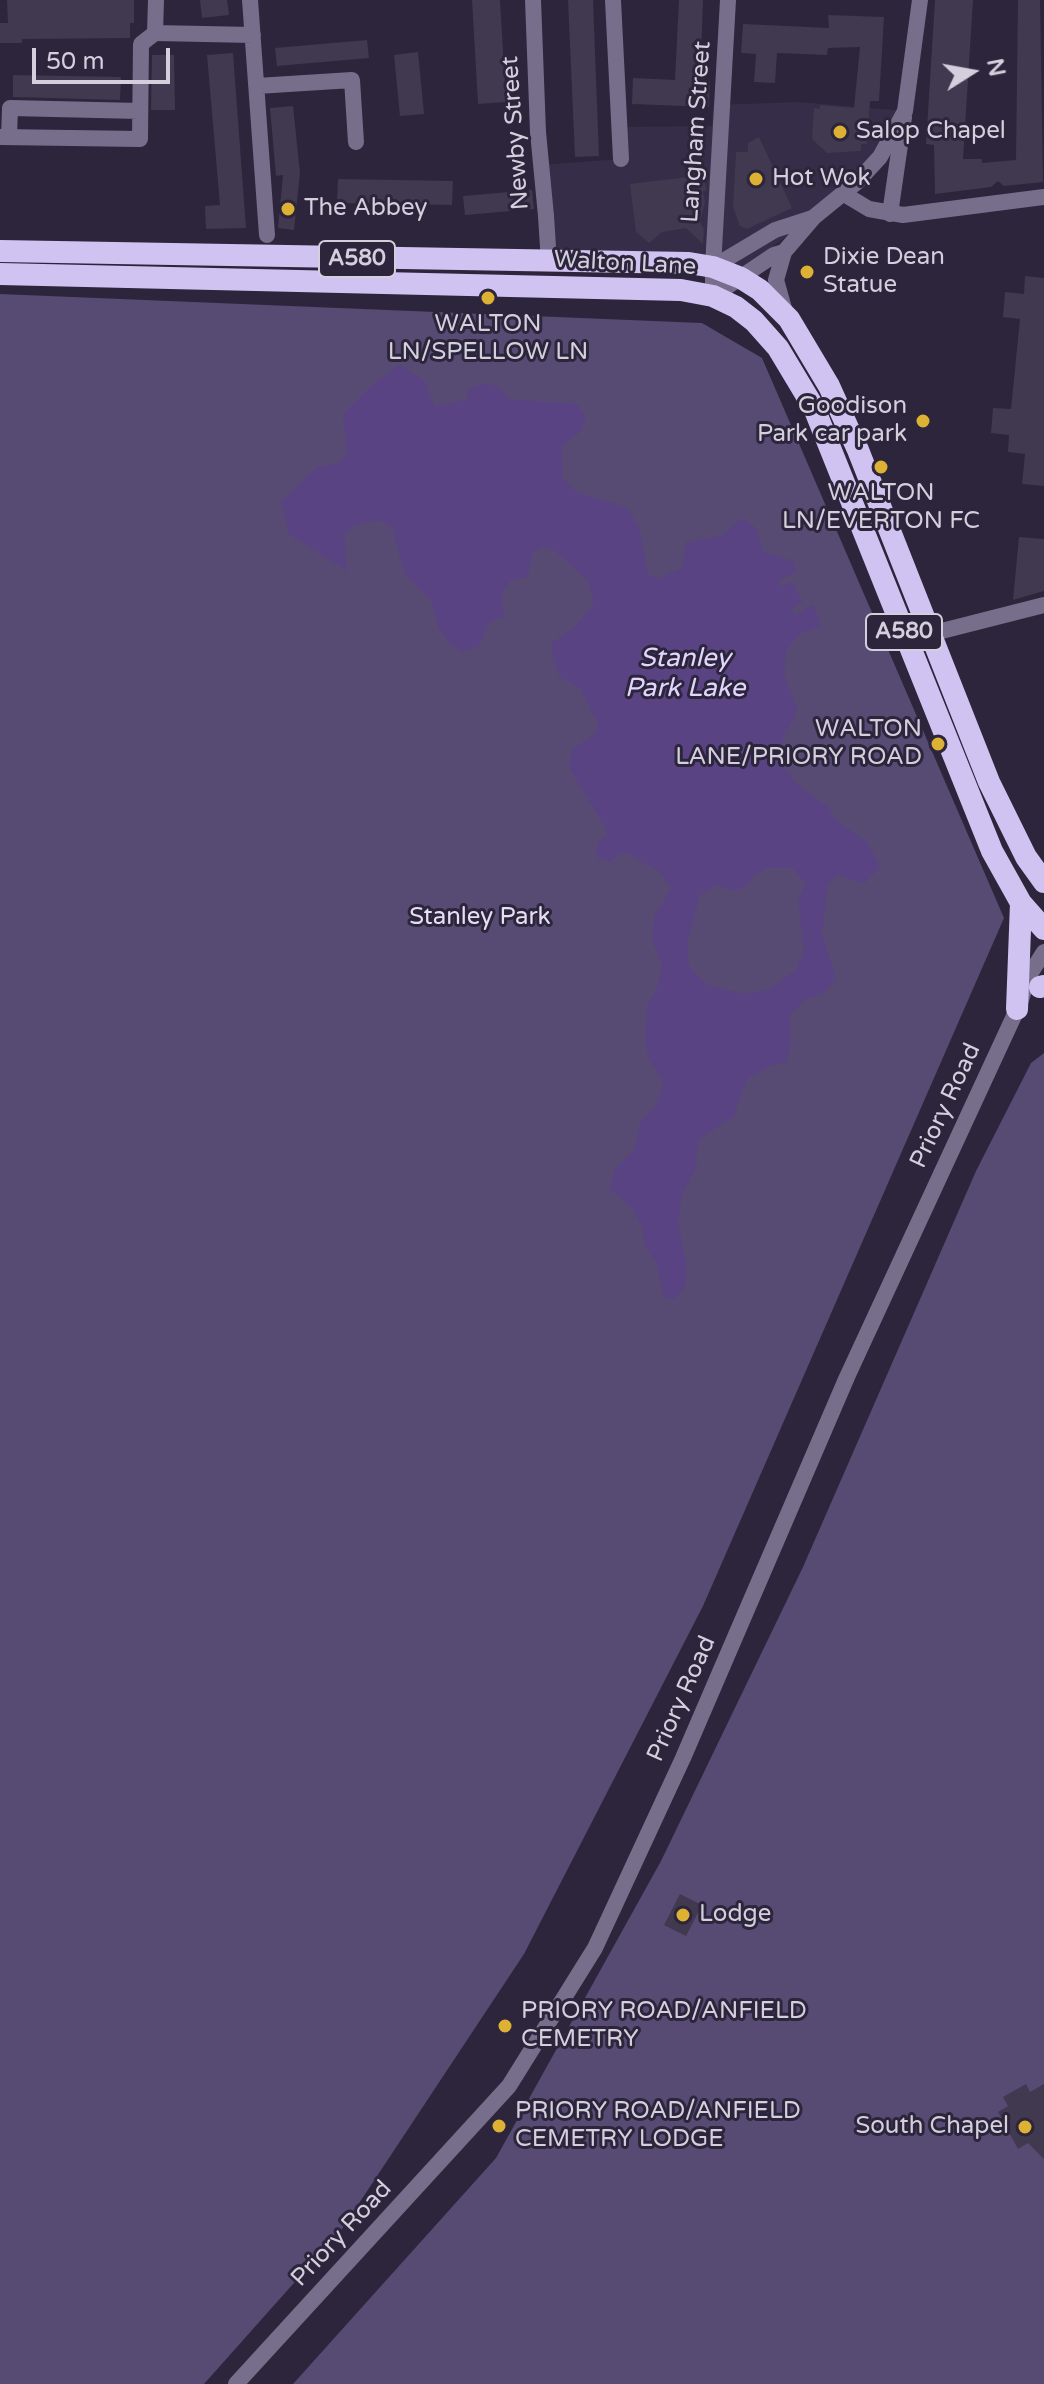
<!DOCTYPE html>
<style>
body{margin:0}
#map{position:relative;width:1044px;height:2384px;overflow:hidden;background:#2c253b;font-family:"Varela Round",sans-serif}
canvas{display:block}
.north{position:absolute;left:932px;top:32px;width:80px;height:80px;-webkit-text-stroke:6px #2c253b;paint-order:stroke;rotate:79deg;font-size:22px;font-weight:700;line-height:32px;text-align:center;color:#d3cfdd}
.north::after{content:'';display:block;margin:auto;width:28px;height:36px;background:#d3cfdd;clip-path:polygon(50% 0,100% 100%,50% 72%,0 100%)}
.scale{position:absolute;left:32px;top:48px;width:138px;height:36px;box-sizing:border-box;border:4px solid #d3cfdd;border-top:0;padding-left:10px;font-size:24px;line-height:28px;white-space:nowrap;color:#d3cfdd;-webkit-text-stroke:6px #2c253b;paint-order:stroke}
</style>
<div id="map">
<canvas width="1044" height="2384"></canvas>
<div class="north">N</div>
<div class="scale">50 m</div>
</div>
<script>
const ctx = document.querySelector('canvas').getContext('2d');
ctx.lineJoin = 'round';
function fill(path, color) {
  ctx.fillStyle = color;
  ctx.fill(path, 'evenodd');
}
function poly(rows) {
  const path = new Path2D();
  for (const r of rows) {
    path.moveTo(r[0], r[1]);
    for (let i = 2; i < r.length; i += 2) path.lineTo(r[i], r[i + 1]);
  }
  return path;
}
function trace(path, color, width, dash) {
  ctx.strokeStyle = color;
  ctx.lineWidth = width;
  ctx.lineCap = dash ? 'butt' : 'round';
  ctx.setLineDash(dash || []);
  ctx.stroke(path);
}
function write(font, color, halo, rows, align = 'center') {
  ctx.font = font + ' "Varela Round",sans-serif';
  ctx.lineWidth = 6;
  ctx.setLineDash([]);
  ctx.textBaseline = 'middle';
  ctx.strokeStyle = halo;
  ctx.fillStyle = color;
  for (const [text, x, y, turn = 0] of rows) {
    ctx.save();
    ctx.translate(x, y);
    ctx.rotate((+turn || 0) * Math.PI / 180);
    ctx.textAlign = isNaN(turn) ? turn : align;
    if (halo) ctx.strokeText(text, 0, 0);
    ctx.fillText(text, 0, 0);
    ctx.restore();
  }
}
fill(poly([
 [799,102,905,111,888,144,830,205,735,274,549,263,540,165,620,159,618,127,712,126,713,105]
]), '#362d48');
fill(poly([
 [0,294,702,323,762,358,1004,918,703,1606,524,1954,342,2229,204,2384,0,2384],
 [1044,1053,1044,2384,293,2384,496,2158,661,1861,803,1567,976,1171,1031,1063]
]), '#574a73');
fill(poly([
 [399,365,424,380,435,406,466,400,470,388,484,383,499,387,508,399,577,404,586,419,579,433,562,446,562,477,576,492,628,508,640,530,648,575,657,579,682,568,686,542,722,536,742,518,756,528,763,551,793,561,797,571,778,581,782,587,793,582,802,602,792,608,795,615,813,605,821,625,800,634,787,649,784,674,798,710,782,740,785,767,795,783,828,807,836,820,867,842,880,867,865,883,837,875,828,884,822,934,836,979,823,994,805,999,789,1016,791,1040,787,1062,771,1065,747,1079,734,1116,698,1140,696,1169,682,1194,678,1222,687,1268,684,1288,674,1299,664,1297,656,1261,645,1247,642,1226,632,1208,610,1189,614,1171,635,1148,641,1122,654,1108,664,1083,649,1059,645,1042,647,1006,658,986,662,963,652,941,654,917,671,889,660,872,630,855,622,853,610,862,598,858,596,850,598,842,606,837,606,829,569,767,572,750,597,732,597,721,580,688,560,677,552,657,552,643,576,626,594,603,588,581,553,549,542,547,532,554,528,577,511,580,501,595,504,617,490,621,479,646,462,652,449,643,438,627,431,600,404,573,392,527,381,520,353,526,344,535,347,571,289,534,281,502,317,467,337,464,347,454,343,414,370,387],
 [768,868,793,868,806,884,798,899,804,951,796,970,769,990,743,994,707,985,689,966,687,944,700,895,717,885,734,891,748,885,753,876]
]), '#5a4383');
fill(poly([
 [7,0,134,0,134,23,130,23,130,38,22,39,22,43,0,43,0,23,8,23],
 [200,0,227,0,229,15,202,18],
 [472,0,500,0,506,102,478,104],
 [568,0,593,0,599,156,575,157],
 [679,0,703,0,701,55,705,55,704,81,710,81,709,107,632,104,633,78,675,80],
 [935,0,973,0,963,159,982,159,982,163,1016,160,1018,0,1040,0,1043,182,1004,186,998,181,991,187,935,194,934,145,926,144],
 [828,15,884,17,879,101,870,101,867,144,861,144,861,151,827,153,812,139,814,108,820,109,820,105,854,108,860,47,828,48,827,55,777,53,775,83,754,82,756,54,741,53,743,24,829,28],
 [367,40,369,58,277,66,275,48],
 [418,52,424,114,400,116,394,55],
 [233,53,246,228,206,229,205,206,220,205,207,55],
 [152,55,174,55,175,110,151,110],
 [13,75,121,77,120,100,13,97],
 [293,106,300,173,294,230,278,228,283,175,276,176,270,108],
 [759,137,792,208,747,229,740,226,733,207,736,152,748,152,748,143],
 [704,175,706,191,703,191,705,202,700,222,704,229,703,244,686,228,662,232,649,243,636,232,630,184],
 [338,179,453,181,452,205,337,203],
 [532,190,534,209,465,215,463,196],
 [1025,276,1044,278,1044,486,1022,484,1025,454,1008,452,1009,435,991,433,993,408,1011,409,1020,319,1003,317,1005,292,1024,294],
 [1019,537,1044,539,1044,591,1013,600],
 [680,1894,702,1905,686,1936,664,1925],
 [1026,2084,1030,2092,1044,2084,1044,2159,1028,2143,1018,2149,998,2112,1008,2106,1003,2097]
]), '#403950');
trace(poly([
 [0,137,140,139,141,44,155,33],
 [9,137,10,108,140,111],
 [546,216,549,263]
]), '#776e8c', 16);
trace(poly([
 [156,0,155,33,253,35],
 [250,0,267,235],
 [533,0,538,132,546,216],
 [613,0,621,159],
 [257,86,352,80,356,142],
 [844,194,869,209,903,215,1044,197],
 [890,214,904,117],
 [713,267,728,0],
 [922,636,1044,605]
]), '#776e8c', 16);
trace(poly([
 [784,252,776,280,785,312],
 [713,296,774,255,784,252,814,217,857,182,880,157,905,111,920,0],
 [713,296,713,267,775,230,812,218],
 [236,2384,509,2086,595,1948,683,1758,847,1377,1020,1003,1028,977,1044,952]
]), '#776e8c', 16);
trace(poly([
 [0,251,689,263,713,267,741,278,760,290,789,319,829,386,858,450,989,782,1026,857,1044,882],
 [0,274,681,290,713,296,736,307,754,321,778,348,814,408,992,851,1021,903,1044,929],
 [1040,987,1044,986],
 [1017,1009,1021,903]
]), '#d1c3f1', 22);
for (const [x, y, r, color] of [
 [840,132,8,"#ddb133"],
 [756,179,8,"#ddb133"],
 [288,209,8,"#ddb133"],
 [807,272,8,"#ddb133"],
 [488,298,8,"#ddb133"],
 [923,421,8,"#ddb133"],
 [881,467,8,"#ddb133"],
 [938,744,8,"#ddb133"],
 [683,1915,8,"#ddb133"],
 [505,2026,8,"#ddb133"],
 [499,2126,8,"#ddb133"],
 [1025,2127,8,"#ddb133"]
]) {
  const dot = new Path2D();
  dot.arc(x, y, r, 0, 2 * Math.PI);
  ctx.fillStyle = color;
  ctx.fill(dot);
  trace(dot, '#2c253b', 3);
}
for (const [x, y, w] of [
 [357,259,76],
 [904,632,76]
]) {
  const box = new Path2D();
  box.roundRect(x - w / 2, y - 18, w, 36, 6);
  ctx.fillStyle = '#2c253b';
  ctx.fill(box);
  trace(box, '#d3cfdd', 2);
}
write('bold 22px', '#d3cfdd', null, [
 ["A580",357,259],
 ["A580",904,632]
]);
write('24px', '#d3cfdd', '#2c253b', [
 ["Langham Street",697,132,-86],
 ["Newby Street",516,133,-94],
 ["Walton Lane",625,264,3],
 ["Priory Road",946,1106,-65],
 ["Priory Road",682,1699,-66],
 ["Priory Road",342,2234,-47]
]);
write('24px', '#d3cfdd', '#2c253b', [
 ["Salop Chapel",856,132],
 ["Hot Wok",772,179],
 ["The Abbey",304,209],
 ["Dixie Dean",823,258],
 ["Statue",823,286],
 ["WALTON",488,325,"center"],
 ["LN/SPELLOW LN",488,353,"center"],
 ["Goodison",907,407,"right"],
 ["Park car park",907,435,"right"],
 ["WALTON",881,494,"center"],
 ["LN/EVERTON FC",881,522,"center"],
 ["WALTON",922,730,"right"],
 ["LANE/PRIORY ROAD",922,758,"right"],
 ["Lodge",699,1915],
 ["PRIORY ROAD/ANFIELD",521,2012],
 ["CEMETRY",521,2040],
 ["PRIORY ROAD/ANFIELD",515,2112],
 ["CEMETRY LODGE",515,2140],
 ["South Chapel",1009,2127,"right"]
], 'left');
write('24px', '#e4dff3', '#2c253b', [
 ["Stanley Park",480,918]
]);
write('italic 26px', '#e1d6fd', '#2c253b', [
 ["Stanley",685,659],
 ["Park Lake",685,689]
]);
</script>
